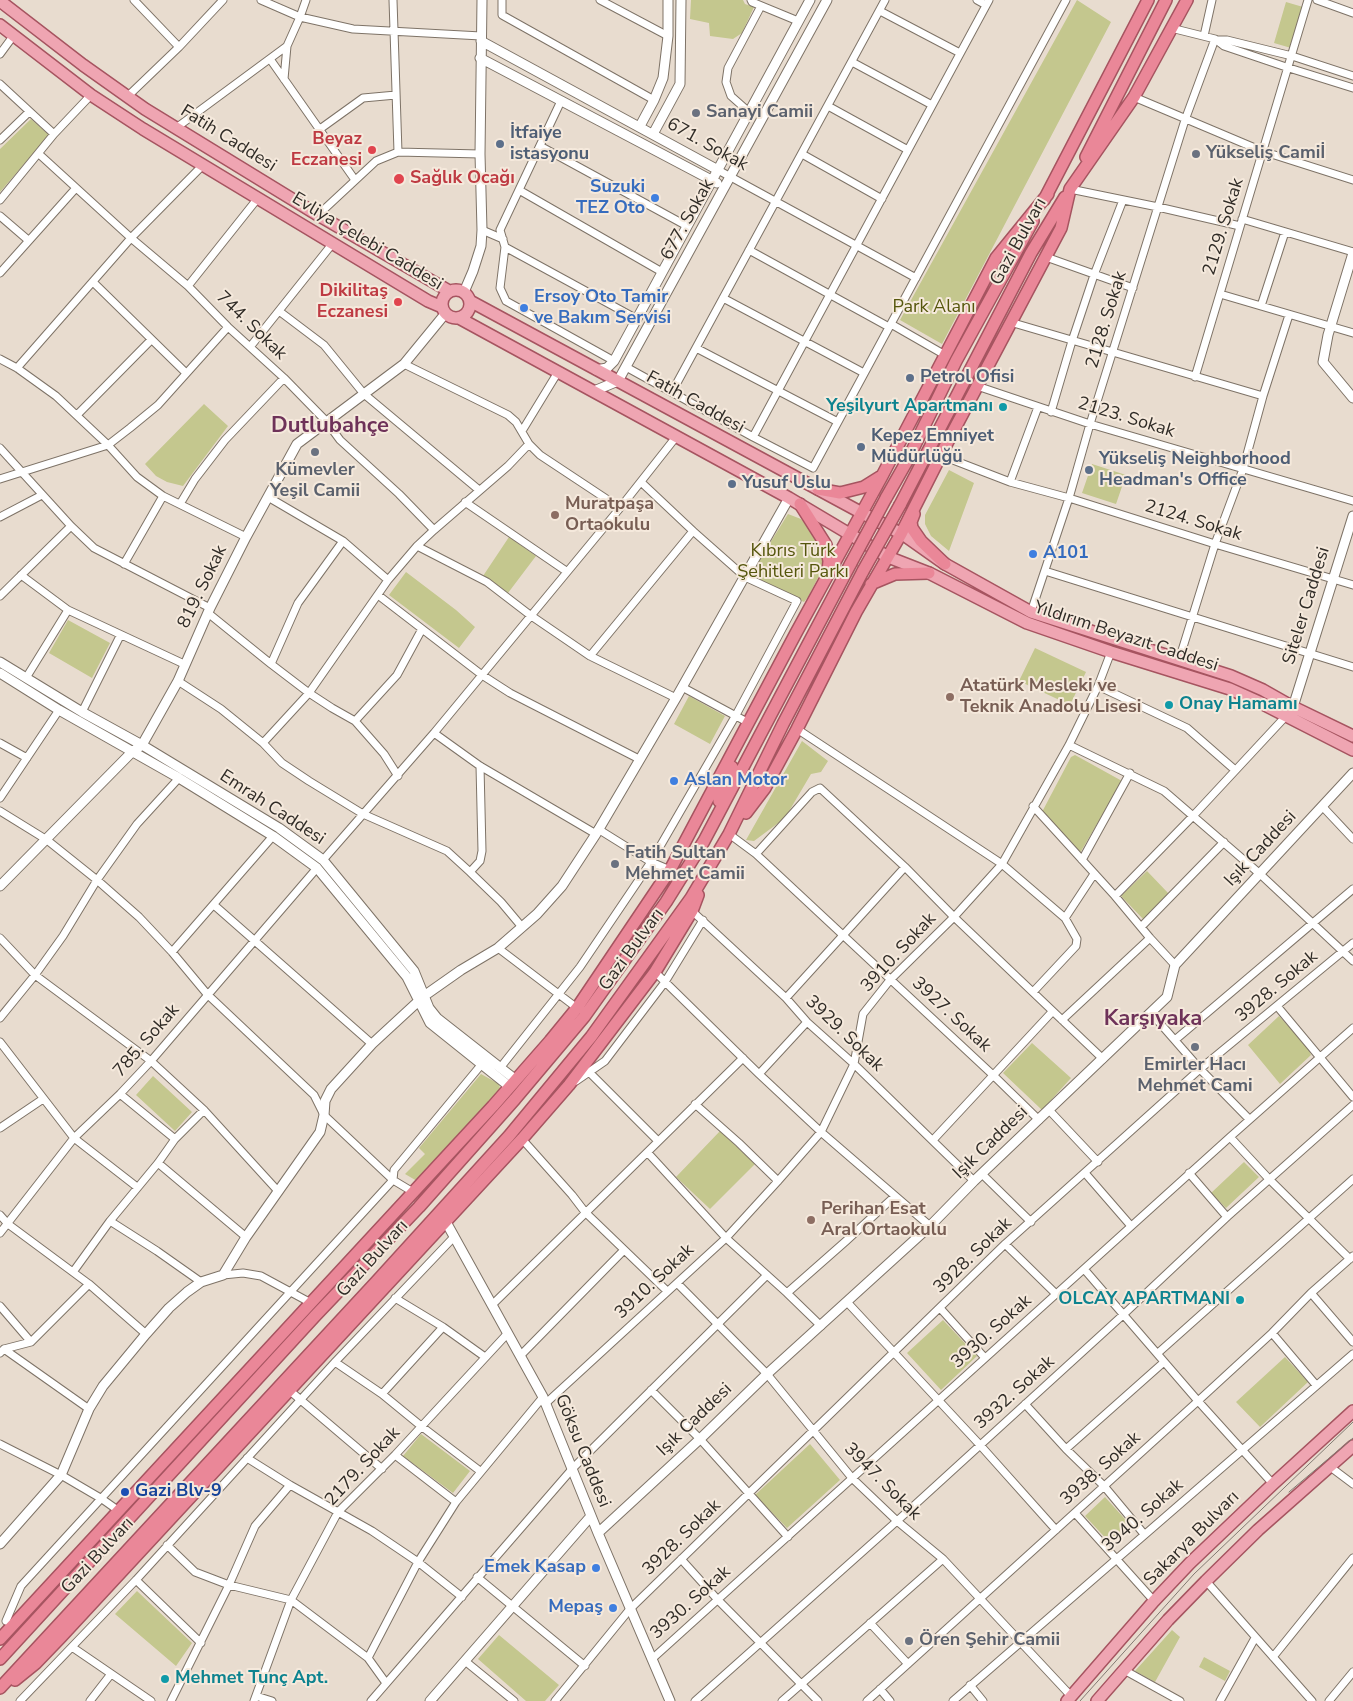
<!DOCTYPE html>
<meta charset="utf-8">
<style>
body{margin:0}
canvas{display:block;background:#e8dccf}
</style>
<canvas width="1353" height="1701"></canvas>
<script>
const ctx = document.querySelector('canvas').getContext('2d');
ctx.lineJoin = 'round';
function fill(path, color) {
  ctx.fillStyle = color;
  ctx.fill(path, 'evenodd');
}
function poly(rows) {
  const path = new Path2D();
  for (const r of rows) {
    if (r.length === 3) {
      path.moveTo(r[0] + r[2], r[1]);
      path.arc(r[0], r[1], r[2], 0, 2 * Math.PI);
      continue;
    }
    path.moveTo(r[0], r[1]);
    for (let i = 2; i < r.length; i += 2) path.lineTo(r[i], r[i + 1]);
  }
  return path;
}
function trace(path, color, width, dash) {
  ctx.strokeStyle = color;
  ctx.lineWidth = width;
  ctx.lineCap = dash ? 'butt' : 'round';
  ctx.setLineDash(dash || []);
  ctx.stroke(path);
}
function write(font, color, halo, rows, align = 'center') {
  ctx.font = font + ' "Nunito Sans",sans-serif';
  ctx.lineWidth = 4;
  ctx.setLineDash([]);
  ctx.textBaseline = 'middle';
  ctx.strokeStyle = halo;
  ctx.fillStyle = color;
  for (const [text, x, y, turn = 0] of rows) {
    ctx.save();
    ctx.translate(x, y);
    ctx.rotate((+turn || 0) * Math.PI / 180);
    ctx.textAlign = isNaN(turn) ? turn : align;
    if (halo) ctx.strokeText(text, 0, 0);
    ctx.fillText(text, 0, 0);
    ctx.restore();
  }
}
fill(poly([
 [691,0,743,0,745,4,754,7,742,33,733,39,710,36,709,23,690,19],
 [1077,0,1111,22,942,344,900,320],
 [1286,2,1303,7,1291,48,1274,43],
 [31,119,49,135,0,192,0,149],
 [204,404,228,426,183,486,167,482,156,476,145,464],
 [1092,464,1126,475,1116,504,1082,493],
 [949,470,974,483,949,551,931,536,925,524,925,515],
 [788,514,801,519,816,537,824,560,822,570,808,597,804,602,758,581,752,572],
 [509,537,536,556,508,593,483,576],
 [406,572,456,610,475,627,459,648,389,595],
 [68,620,110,643,92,678,49,653],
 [1035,648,1086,672,1070,705,1019,681],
 [689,696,725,716,710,744,674,724],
 [802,741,828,761,821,772,811,774,785,818,754,841,746,840],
 [1075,755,1122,781,1080,853,1042,812,1071,757],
 [1147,871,1169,894,1143,919,1121,896],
 [1279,1016,1308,1048,1311,1055,1280,1084,1248,1045],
 [1032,1043,1071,1078,1042,1110,1003,1073],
 [481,1074,499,1084,501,1093,417,1181,405,1174,425,1154,419,1148],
 [153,1076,192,1112,175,1131,136,1095],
 [720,1131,755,1164,710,1209,676,1177],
 [1244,1162,1259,1177,1226,1208,1211,1193],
 [943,1320,977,1356,941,1390,907,1353],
 [1285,1357,1308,1382,1260,1427,1236,1402],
 [421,1434,470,1471,453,1493,403,1456],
 [810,1444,840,1480,787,1528,755,1495],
 [1105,1497,1132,1527,1112,1545,1085,1516],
 [137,1591,192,1643,176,1666,115,1614],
 [1172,1630,1180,1637,1155,1682,1135,1671],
 [499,1635,559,1685,545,1701,526,1701,478,1659],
 [1204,1657,1230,1671,1225,1681,1199,1667]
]), '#c4c78e');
const minor = poly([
 [134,0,179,47],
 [261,0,300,17,353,29,481,36],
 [393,0,398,152],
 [502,0,502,15,654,100],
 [600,0,668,36],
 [751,0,752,2,798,21],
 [977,0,986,5],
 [1317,0,1353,13],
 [880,11,960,53],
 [1171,28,1215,39,1224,46,1289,68,1353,88],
 [1204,36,1212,0],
 [1218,40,1227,40,1292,56,1353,76],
 [0,54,14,35],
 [270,59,355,180],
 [852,62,932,105],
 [284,79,287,46],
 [0,84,54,134],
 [128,96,179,47,223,0],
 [1134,97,1262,151,1353,180],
 [561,101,500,230,505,247,500,288,506,301,614,361],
 [828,106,908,150],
 [749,112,731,96,726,82,728,68,761,6],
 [176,128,287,46,300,17,306,0],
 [320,129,363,98,396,95],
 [0,140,29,112],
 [540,146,687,226],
 [39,154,131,238,188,286,228,327,284,378,326,421,340,440,399,494,434,530],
 [802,154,882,199],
 [718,170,916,278],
 [1070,189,1158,207,1240,226],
 [519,190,662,272],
 [0,200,54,134,91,95],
 [318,215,376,161,398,152,480,154],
 [0,216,28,240],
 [1242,219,1353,252],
 [482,230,503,239],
 [505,247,637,319],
 [749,250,889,327],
 [1046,257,1133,288],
 [0,273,76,188],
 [93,282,186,373],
 [188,286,258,198],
 [1220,294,1353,333],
 [723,298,864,373],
 [1261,306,1285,232],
 [279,311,324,345,364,394,479,490],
 [1010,322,1263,396],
 [891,324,945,355],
 [250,347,333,243],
 [696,348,838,422],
 [0,359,17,368,56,396,108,445,137,477,163,496,246,537],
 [404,364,508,415,516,422,529,444,540,455,620,508],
 [626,367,753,437,813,468,1066,0],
 [17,368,131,238,203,165],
 [1195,377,1308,0],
 [977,386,1090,424,1353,501],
 [672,392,885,0],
 [1051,412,1072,341,1094,275,1123,200],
 [77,415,151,340],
 [522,431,558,372],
 [753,437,989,0],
 [0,448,71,526,94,548,210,608],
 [940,455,1010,482,1069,498,1215,544,1353,585],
 [0,479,108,445,130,428,158,405,228,327],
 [1010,482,1038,407],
 [268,497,343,541,388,580],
 [465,502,566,571],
 [180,504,195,479,225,440,284,378],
 [0,517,42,495],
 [417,546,487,582,530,615,590,656,676,698],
 [124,564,163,496],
 [1045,571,1353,667],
 [21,575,68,610,184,664],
 [378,595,482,675,510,693,639,759],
 [0,596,71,526],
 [1031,612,1069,498,1090,424,1185,120,1215,39],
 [208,613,271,664,309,693,332,708,355,721,384,754,398,776],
 [590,656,693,531],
 [1179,660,1215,544,1243,469,1263,396,1289,315],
 [271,664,298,603,343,541],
 [26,678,68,610],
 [178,681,221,709,263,743,282,763,309,781,363,814,447,851,470,872,501,902,522,927],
 [1098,686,1187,728,1235,770],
 [682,687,749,723],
 [82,712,120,636],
 [355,721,397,675,422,629],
 [797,729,1002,864,1065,918],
 [434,733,480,766,596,834],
 [0,743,27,758],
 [263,743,309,693,388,580,417,546,434,530,508,466,529,444],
 [1069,745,1164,791,1260,874,1353,961],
 [0,798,59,710],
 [1033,806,1115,896,1150,938,1175,965],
 [1322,806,1353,839],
 [0,811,47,840,97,880,139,917,172,952,207,994,314,1095,324,1115,393,1180,413,1192],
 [598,829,651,862,670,870],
 [729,834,756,854,994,1076,1039,1120],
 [756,854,812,792,820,788,905,867,954,917,1103,1059],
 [323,860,434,733,620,508,676,437],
 [1082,860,1130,773],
 [470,872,480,861,482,851,480,766],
 [1115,896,1193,816,1286,716],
 [214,905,372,1044],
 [692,911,786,998,807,1022,854,1064,974,1181],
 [1141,927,1224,842],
 [0,938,35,975,151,1061,204,1110,277,1190],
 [498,948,577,1008],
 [172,952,273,836],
 [655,972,759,1074,821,1132,930,1226],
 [1033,992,1076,946,1077,939,1065,918,1094,874],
 [786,998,905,867],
 [1277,1006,1353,1097],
 [1151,1013,1200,1069,1249,1119],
 [0,1018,35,975,63,936,97,880,137,824,179,778],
 [1062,1020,1150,938],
 [1175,1040,1353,889],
 [0,1042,74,1138,137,1187],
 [500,1068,580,967,651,862,736,715,797,601,745,577,693,531,641,482],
 [589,1072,658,1141],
 [759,1074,807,1022],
 [576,1081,605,1061,665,982,703,920],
 [120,1094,175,1139],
 [695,1104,739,1143,778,1181],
 [1049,1110,1098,1162],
 [0,1128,43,1099],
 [1230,1137,1269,1179,1350,1259],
 [522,1139,572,1195,585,1212,667,1291],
 [933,1140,1052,1012],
 [648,1153,726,1238,787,1293,821,1326],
 [158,1163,246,1237],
 [1085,1173,1131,1226],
 [1189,1173,1227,1217],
 [982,1174,1031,1222],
 [0,1215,8,1224,89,1284,146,1334],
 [110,1221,157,1251,201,1282],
 [0,1233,74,1138,120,1094,151,1061,317,868],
 [1005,1244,1056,1294],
 [1084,1269,1198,1401,1273,1484],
 [73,1272,110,1221,158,1163,175,1139,204,1110],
 [223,1275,243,1273,261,1276,311,1303],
 [677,1283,767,1374,852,1478,897,1521,943,1559,1071,1696],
 [787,1293,846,1241,895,1196],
 [1311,1293,1353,1342],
 [395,1298,443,1327,485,1357],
 [847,1302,980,1445,1056,1530],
 [493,1304,743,1058],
 [0,1306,31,1342],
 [940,1308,985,1358],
 [1272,1333,1316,1385],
 [4,1349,89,1409],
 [0,1353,4,1349,31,1342,89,1284],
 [1158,1353,1353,1179],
 [520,1356,624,1250],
 [335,1362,382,1394,421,1426,480,1471],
 [289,1390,382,1469],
 [651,1390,700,1439,788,1537],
 [382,1394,443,1327],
 [545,1404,726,1238,778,1181,821,1132,854,1064,863,1014,890,980,954,917,1002,864,1069,745,1098,686,1111,652],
 [1025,1404,1066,1449,1104,1486,1144,1534],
 [0,1444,61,1475,102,1499,119,1511],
 [1066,1449,1164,1362],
 [395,1455,456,1502],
 [247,1458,290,1485,372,1531,418,1562,462,1597],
 [1329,1466,1353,1484],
 [1075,1513,1154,1601],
 [167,1545,195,1572,229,1585,291,1600,368,1658,386,1683],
 [681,1559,718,1600,818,1701],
 [477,1577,585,1666],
 [136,1580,201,1643],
 [1206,1581,1312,1701],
 [6,1621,21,1586,393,1180,394,1170,481,1065],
 [870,1623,908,1664],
 [72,1647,151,1701],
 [1273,1657,1353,1558],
 [368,1658,418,1562,456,1502,543,1397],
 [652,1659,1230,1137,1353,1028],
 [465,1661,514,1701],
 [1124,1670,1180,1701],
 [970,1685,983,1701],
 [880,1689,890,1701],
 [256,1696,272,1701],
 [20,1701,136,1580,335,1362,453,1238],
 [90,1701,111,1674],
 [171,1701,229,1585,255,1526,290,1485],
 [254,1701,291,1600,338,1512,395,1455,508,1333],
 [371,1701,573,1468,767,1275],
 [555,1701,630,1609,1005,1244,1200,1069,1353,943],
 [695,1701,897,1521,1124,1314,1227,1217,1353,1105],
 [782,1701,943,1559],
 [867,1701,1198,1401,1272,1333,1311,1293,1353,1256],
 [953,1701,1353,1354],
 [1220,1701,1255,1638],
 [1329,1701,1353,1672]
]);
const tertiary = poly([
 [481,41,718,170],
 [480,58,717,183],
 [640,126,654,100,663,78,668,36,668,0],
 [653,134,680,84,681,0],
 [1353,253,1328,335,1323,362,1353,398],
 [464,292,473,271,481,246,482,230,480,154,482,0],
 [596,370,607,368,614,361,810,0],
 [594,391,618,381,827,0],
 [0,662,82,712,142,745,279,828,323,860,414,971,429,1008,437,1018,516,1080],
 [0,673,59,710,179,778,273,836,317,868,407,977,430,1023,510,1087],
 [1293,707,1353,516],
 [0,886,132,752,142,745,178,681,210,608,246,537,297,444,404,364,445,314],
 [446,1222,543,1397,598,1533,670,1701],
 [598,1533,700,1439,767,1374,930,1226,974,1181,1167,997,1175,965,1353,773],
 [0,1544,61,1475,89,1409,103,1386,146,1334,169,1308,187,1292,201,1282,223,1275,246,1237,320,1132,324,1115,325,1101,331,1089,372,1044,424,996,461,970,498,948,537,914,562,886,596,834,676,698,789,498],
 [430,1701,591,1516]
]);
const primary = poly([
 [0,1,83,65,145,109,318,215,449,291],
 [0,25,91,95,143,129,428,301,442,307],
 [456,304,14],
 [470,301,862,513,904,535,945,564,1031,612,1231,676,1263,690,1293,707,1353,736],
 [459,318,789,498,888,557,929,573,1027,623,1111,652,1230,689,1259,702,1353,750],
 [1067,1701,1154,1601,1190,1563,1273,1484,1353,1411],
 [1097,1701,1168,1620,1206,1581,1258,1530,1353,1446]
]);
const trunk = poly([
 [1086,157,1166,0],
 [1044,200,1148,0],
 [818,489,840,493,864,487,880,477],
 [886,498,907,461,956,361,1033,221],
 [800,504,826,545,829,561,828,572],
 [900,505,1031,253,1065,197],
 [914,514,911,522,912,528,921,541,945,564],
 [871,584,895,574,929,573],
 [719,801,732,767],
 [746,813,765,788,797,729,856,612,901,534,946,445,1061,228,1070,189,1134,97,1187,0],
 [0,1639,493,1106,550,1041,577,1008,670,870,796,633,882,476,996,258,1048,194],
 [0,1659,315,1316,419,1207,515,1099,584,1017,666,902,704,841,851,563],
 [15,1680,36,1663,61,1637,522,1139,569,1085,655,972,692,911,698,895],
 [0,1688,377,1281,509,1136,591,1037,691,898,729,834,783,724,863,571]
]);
trace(minor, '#7e7367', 9);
trace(tertiary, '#7e7367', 11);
trace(primary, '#a65460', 14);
trace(trunk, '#a65460', 14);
trace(minor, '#fff', 7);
trace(tertiary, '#fff', 9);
trace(primary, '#efa5b2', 11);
trace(trunk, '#ea8798', 11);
trace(poly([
 [1289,1492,1353,1438],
 [1080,1701,1194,1574,1353,1422]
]), '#827a72', 1);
const trunkBridge = poly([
 [851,563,886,498],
 [863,571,900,505]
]);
trace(trunkBridge, '#a65460', 14, []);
trace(trunkBridge, '#ea8798', 11);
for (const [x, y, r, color] of [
 [696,113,5,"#6b7280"],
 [500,144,5,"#5c6f8a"],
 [372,150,5,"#e0444e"],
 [1196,154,5,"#6b7280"],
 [399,179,6,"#e0444e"],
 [655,198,5,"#3f7fe0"],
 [398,302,5,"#e0444e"],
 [524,308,5,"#3f7fe0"],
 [910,378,5,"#5c6f8a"],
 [1003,407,5,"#0f9aa8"],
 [861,447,5,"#5c6f8a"],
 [315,452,5,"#6b7280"],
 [1089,470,5,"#5c6f8a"],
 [732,484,5,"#5c6f8a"],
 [555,515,5,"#8d6e63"],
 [1033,554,5,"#3f7fe0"],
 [950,697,5,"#8d6e63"],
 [1169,705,5,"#0f9aa8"],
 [674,781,5,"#3f7fe0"],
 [615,864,5,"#6b7280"],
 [1195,1047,5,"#6b7280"],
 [811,1220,5,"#8d6e63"],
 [1240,1300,5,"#0f9aa8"],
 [125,1492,5,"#1a4fb4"],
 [596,1568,5,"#3f7fe0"],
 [613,1608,5,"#3f7fe0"],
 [909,1641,5,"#6b7280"],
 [165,1679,5,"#0f9aa8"]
]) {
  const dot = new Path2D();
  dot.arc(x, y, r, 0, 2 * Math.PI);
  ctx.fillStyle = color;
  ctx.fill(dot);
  trace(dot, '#f5e9dc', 2);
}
write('bold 18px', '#5b616d', '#f5e9dc', [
 ["Sanayi Camii",706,113],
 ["Yükseliş Camiİ",1206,154],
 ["Kümevler",315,471,"center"],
 ["Yeşil Camii",315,492,"center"],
 ["Fatih Sultan",625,854],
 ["Mehmet Camii",625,875],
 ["Emirler Hacı",1195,1066,"center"],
 ["Mehmet Cami",1195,1087,"center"],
 ["Ören Şehir Camii",919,1641]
], 'left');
write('bold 18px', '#4e5e75', '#f5e9dc', [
 ["İtfaiye",510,134],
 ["istasyonu",510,155],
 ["Petrol Ofisi",920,378],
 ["Kepez Emniyet",871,437],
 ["Müdürlüğü",871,458],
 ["Yükseliş Neighborhood",1099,460],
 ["Headman's Office",1099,481],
 ["Yusuf Uslu",742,484]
], 'left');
write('18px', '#302c27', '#f5e9dc', [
 ["Fatih Caddesi",228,139,32],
 ["671. Sokak",707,145,29],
 ["677. Sokak",688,220,-61],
 ["2129. Sokak",1224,227,-73],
 ["Evliya Çelebi Caddesi",367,242,31],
 ["Gazi Bulvarı",1019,242,-61],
 ["2128. Sokak",1107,320,-73],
 ["744. Sokak",251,326,44],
 ["Fatih Caddesi",695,403,29],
 ["2123. Sokak",1126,418,17],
 ["2124. Sokak",1193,521,17],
 ["819. Sokak",203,587,-64],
 ["Siteler Caddesi",1307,606,-73],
 ["Yıldırım Beyazıt Caddesi",1126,637,18],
 ["Emrah Caddesi",272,808,33],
 ["Işık Caddesi",1261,849,-47],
 ["Gazi Bulvarı",632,950,-54],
 ["3910. Sokak",899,953,-47],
 ["3928. Sokak",1277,987,-40],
 ["3927. Sokak",951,1015,43],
 ["3929. Sokak",844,1034,44],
 ["785. Sokak",147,1041,-49],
 ["Işık Caddesi",991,1143,-44],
 ["3928. Sokak",973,1256,-44],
 ["Gazi Bulvarı",373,1259,-48],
 ["3910. Sokak",655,1282,-43],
 ["3930. Sokak",992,1332,-42],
 ["3932. Sokak",1015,1393,-42],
 ["Işık Caddesi",695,1420,-44],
 ["Göksu Caddesi",582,1451,68],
 ["2179. Sokak",363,1467,-47],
 ["3938. Sokak",1101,1469,-42],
 ["3947. Sokak",882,1482,45],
 ["3940. Sokak",1143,1516,-41],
 ["3928. Sokak",682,1538,-44],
 ["Sakarya Bulvarı",1192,1539,-45],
 ["Gazi Bulvarı",98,1556,-47],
 ["3930. Sokak",691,1603,-42]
]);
write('bold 18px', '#be3a42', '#f5e9dc', [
 ["Beyaz",362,140],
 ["Eczanesi",362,161],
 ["Sağlık Ocağı",410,179,"left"],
 ["Dikilitaş",388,292],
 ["Eczanesi",388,313]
], 'right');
write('bold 18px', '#366cbe', '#f5e9dc', [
 ["Suzuki",645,188],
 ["TEZ Oto",645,209],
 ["Ersoy Oto Tamir",534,298,"left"],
 ["ve Bakım Servisi",534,319,"left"],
 ["A101",1043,554,"left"],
 ["Aslan Motor",684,781,"left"],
 ["Emek Kasap",586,1568],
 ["Mepaş",603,1608]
], 'right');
write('18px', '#55560c', '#f5e9dc', [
 ["Park Alanı",934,308],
 ["Kıbrıs Türk",793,552],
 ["Şehitleri Parkı",793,573]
]);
write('bold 18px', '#0d838f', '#f5e9dc', [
 ["Yeşilyurt Apartmanı",993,407],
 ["Onay Hamamı",1179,705,"left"],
 ["OLCAY APARTMANI",1230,1300],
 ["Mehmet Tunç Apt.",175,1679,"left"]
], 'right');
write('bold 18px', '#785e54', '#f5e9dc', [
 ["Muratpaşa",565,505],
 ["Ortaokulu",565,526],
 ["Atatürk Mesleki ve",960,687],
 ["Teknik Anadolu Lisesi",960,708],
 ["Perihan Esat",821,1210],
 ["Aral Ortaokulu",821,1231]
], 'left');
write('bold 18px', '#164399', '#f5e9dc', [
 ["Gazi̇ Blv-9",135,1492]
], 'left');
write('bold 22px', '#6e3259', '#f5e9dc', [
 ["Dutlubahçe",330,427],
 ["Karşıyaka",1153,1020]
]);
</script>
